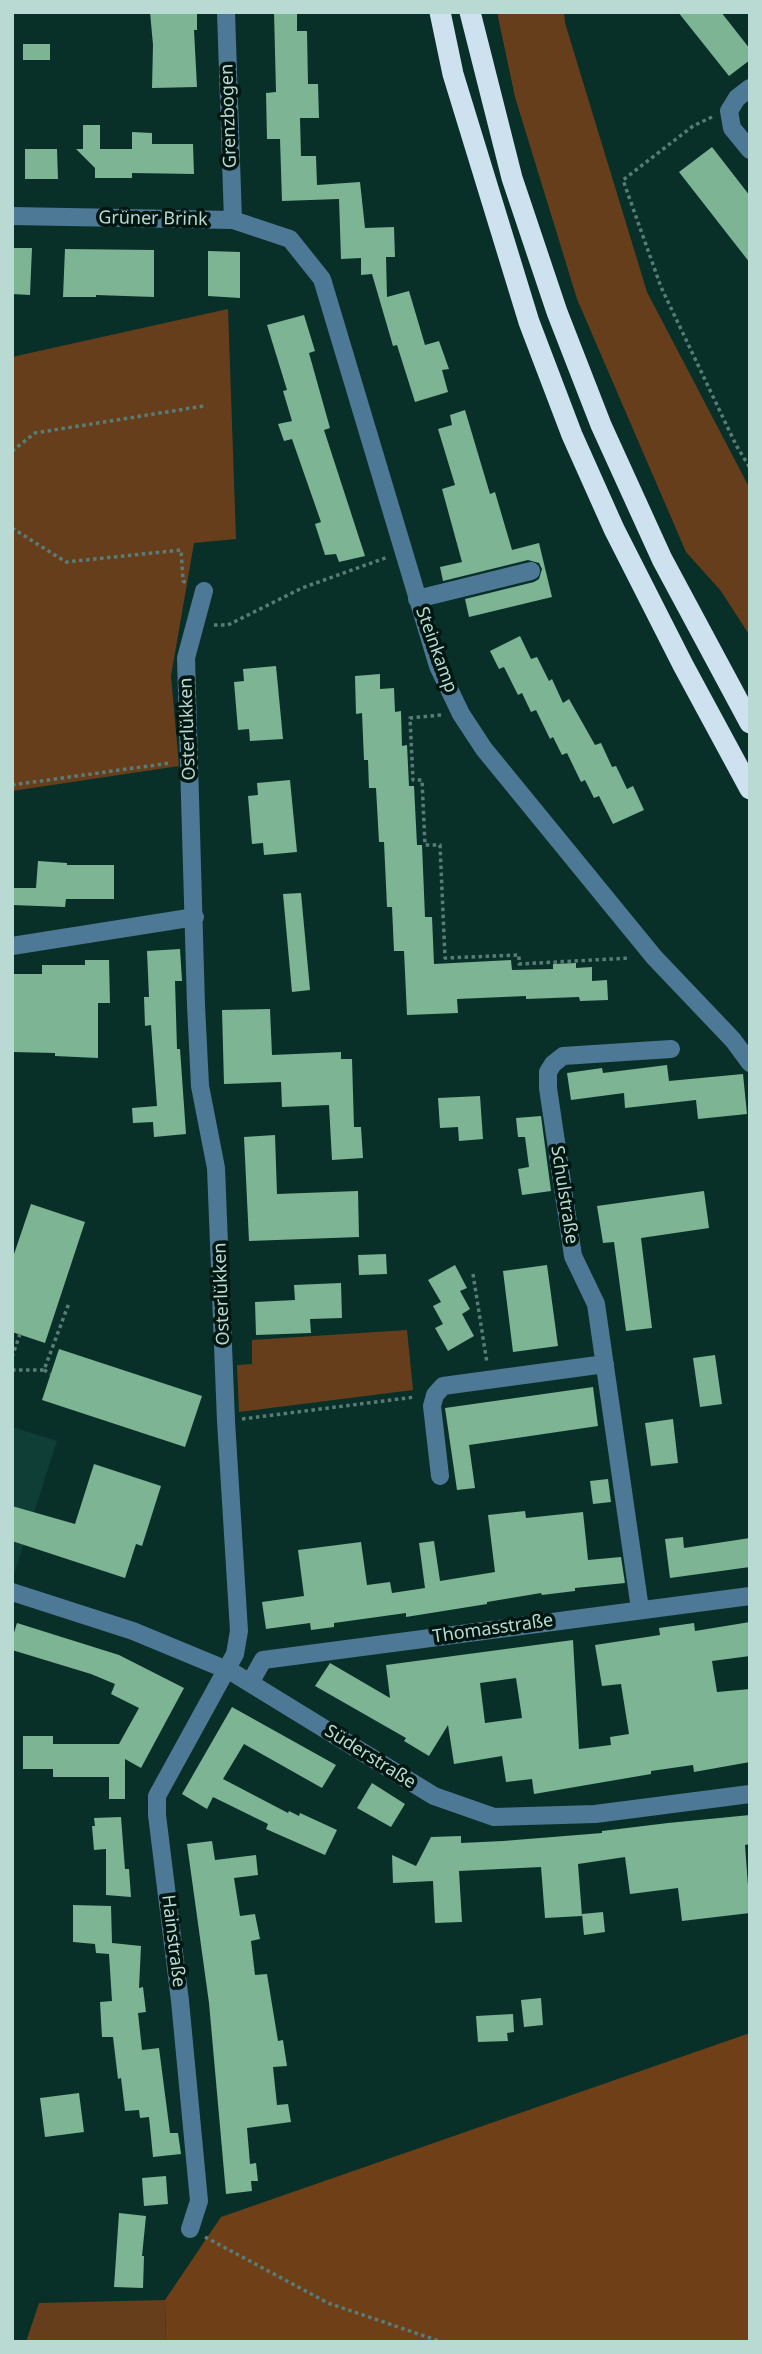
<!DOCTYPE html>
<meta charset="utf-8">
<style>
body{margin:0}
#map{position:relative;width:762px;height:2354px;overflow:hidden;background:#083029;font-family:"Noto Sans",sans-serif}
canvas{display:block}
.frame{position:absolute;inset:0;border:14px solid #b9dad2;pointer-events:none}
</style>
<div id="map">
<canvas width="762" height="2354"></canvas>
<div class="frame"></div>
</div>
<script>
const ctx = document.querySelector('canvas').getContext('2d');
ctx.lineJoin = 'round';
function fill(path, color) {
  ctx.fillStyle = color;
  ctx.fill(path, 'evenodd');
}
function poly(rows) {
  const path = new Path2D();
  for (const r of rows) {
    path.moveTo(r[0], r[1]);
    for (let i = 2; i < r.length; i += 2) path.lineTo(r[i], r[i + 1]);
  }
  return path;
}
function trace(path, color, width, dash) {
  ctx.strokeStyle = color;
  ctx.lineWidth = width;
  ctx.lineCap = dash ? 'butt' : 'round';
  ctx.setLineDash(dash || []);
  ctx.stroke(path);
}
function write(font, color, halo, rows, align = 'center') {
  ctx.font = font + ' "Noto Sans",sans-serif';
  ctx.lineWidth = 7;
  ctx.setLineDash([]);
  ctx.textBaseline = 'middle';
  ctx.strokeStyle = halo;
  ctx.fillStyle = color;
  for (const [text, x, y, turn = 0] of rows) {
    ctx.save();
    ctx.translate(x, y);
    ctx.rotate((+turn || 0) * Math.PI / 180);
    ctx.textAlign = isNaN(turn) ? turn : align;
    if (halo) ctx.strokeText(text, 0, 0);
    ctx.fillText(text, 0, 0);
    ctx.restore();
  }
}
fill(poly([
 [12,1427,57,1441,14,1574,12,1573]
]), '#0e3e36');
fill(poly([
 [497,12,564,12,565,23,647,292,750,489,750,636,721,591,686,552,577,299,515,97],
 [228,309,236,539,194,543,171,676,179,766,12,791,12,357],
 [407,1330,413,1390,239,1412,237,1365,252,1364,252,1340],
 [165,2300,166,2342,26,2342,39,2303]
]), '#673e1c');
fill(poly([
 [750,2033,750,2342,166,2342,165,2300,221,2217]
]), '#6f4017');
fill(poly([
 [150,12,197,12,197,30,194,30,197,87,152,88,153,45],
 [274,12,297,12,297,31,307,31,308,84,318,84,319,118,300,118,301,156,316,156,317,185,360,182,365,228,394,227,395,257,386,257,387,297,409,291,425,345,439,341,449,369,442,370,448,392,415,402,397,345,393,346,372,274,361,275,361,258,341,259,339,199,282,201,280,139,267,139,266,93,276,92],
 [678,12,721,12,750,49,750,60,729,76],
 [23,44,50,44,50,60,23,60],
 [83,125,100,125,100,149,132,149,132,132,152,133,152,144,193,144,194,174,132,173,132,178,95,178,95,168,76,149,83,149],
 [712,147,750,196,750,263,679,172],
 [25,149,57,149,58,179,25,179],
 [12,248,32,248,30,295,12,294],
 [65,249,154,250,154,297,96,295,96,297,63,297],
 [208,251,240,252,240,298,208,296],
 [304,315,315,351,309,353,330,428,324,430,365,556,339,562,336,554,325,555,315,524,321,522,292,439,284,441,278,424,292,421,283,391,287,390,267,325],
 [465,410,490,494,495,492,512,550,539,543,552,597,469,617,465,599,534,582,539,579,542,569,539,563,528,560,443,581,440,567,462,562,442,489,455,485,438,429,452,425,450,415],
 [520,636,531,659,537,657,549,681,552,679,563,703,569,699,595,745,601,743,612,767,616,766,627,789,633,786,644,810,613,824,599,796,594,798,585,780,581,782,567,753,562,755,553,737,550,739,536,710,531,712,522,693,518,695,504,667,499,669,490,651],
 [276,666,283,739,250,741,249,729,238,730,234,682,244,681,243,669],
 [380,674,380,689,394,688,395,712,401,711,402,746,407,745,409,786,414,786,417,845,422,845,425,917,432,917,434,964,511,960,512,970,553,969,553,964,576,963,576,968,592,967,592,981,607,980,608,1000,580,1001,579,997,526,999,526,996,457,999,458,1013,407,1015,404,951,394,951,392,907,387,907,384,842,379,842,376,788,369,788,368,760,364,760,362,713,356,714,355,676],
 [290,780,297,852,264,855,263,843,252,844,248,796,258,795,257,783],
 [38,861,67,863,67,865,114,865,114,899,66,899,65,907,12,905,12,888,36,888],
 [301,893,310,990,292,992,283,894],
 [180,949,182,981,175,981,177,1049,180,1049,186,1134,154,1137,153,1122,133,1123,132,1108,157,1106,151,1025,145,1026,144,997,149,997,147,951],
 [85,960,109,960,110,1003,98,1003,98,1058,55,1056,55,1053,12,1052,12,974,42,974,42,965,85,965],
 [270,1009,272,1055,341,1052,341,1059,352,1059,354,1127,361,1127,363,1158,332,1160,329,1105,282,1107,281,1082,224,1084,222,1010],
 [667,1065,669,1081,743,1074,747,1114,698,1119,696,1100,625,1108,624,1093,571,1100,567,1073,602,1068,603,1073],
 [480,1096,483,1139,459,1141,458,1127,440,1128,438,1098],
 [541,1116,551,1191,522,1195,518,1169,529,1167,525,1137,518,1137,516,1118],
 [275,1135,277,1194,358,1191,359,1237,249,1241,244,1137],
 [704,1191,709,1228,641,1238,652,1328,626,1331,614,1242,603,1243,597,1206],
 [31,1204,85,1222,45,1343,12,1332,12,1260],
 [386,1254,387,1274,359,1275,358,1255],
 [455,1265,467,1288,460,1291,470,1309,462,1314,474,1336,448,1351,435,1328,443,1324,433,1306,441,1302,428,1280],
 [547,1265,558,1346,513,1352,503,1271],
 [341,1283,342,1318,310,1319,311,1333,256,1335,255,1302,295,1300,294,1285],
 [59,1349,202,1396,185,1447,42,1400],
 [715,1355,722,1404,700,1407,693,1358],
 [593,1387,598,1426,469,1445,475,1488,457,1490,445,1408],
 [673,1419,678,1463,651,1466,645,1423],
 [94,1464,161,1486,142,1546,136,1544,125,1578,12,1541,12,1506,75,1524],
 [608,1479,611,1502,593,1504,590,1481],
 [525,1511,526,1518,583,1512,588,1560,621,1557,625,1583,575,1588,575,1591,542,1595,541,1593,487,1602,487,1604,406,1617,406,1613,334,1623,334,1627,311,1630,310,1623,266,1629,262,1602,304,1596,298,1550,361,1542,367,1585,390,1582,392,1593,425,1588,419,1543,434,1541,440,1581,495,1572,488,1515],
 [683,1537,684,1548,750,1538,750,1567,670,1578,665,1539],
 [750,1622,750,1656,712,1661,717,1692,750,1689,750,1762,694,1772,693,1765,651,1771,651,1774,534,1794,532,1779,506,1782,502,1756,454,1764,448,1725,429,1756,404,1741,406,1738,315,1686,330,1663,390,1698,386,1665,573,1640,579,1749,611,1745,610,1737,629,1734,621,1684,602,1686,595,1645,660,1635,659,1628,694,1623,695,1631],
 [516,1678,522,1718,485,1723,480,1683],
 [17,1623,119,1655,184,1688,141,1768,125,1759,125,1799,109,1799,109,1777,53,1777,53,1769,23,1769,23,1736,53,1736,53,1744,119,1744,139,1708,111,1694,115,1684,91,1674,12,1650,12,1639],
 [232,1707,336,1765,322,1788,244,1744,223,1779,288,1813,289,1811,299,1816,300,1813,337,1830,325,1855,266,1829,268,1824,213,1797,207,1809,182,1794],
 [372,1783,405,1804,391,1827,357,1808],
 [750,1815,750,1844,745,1845,750,1913,682,1921,678,1888,630,1894,625,1857,578,1864,582,1916,545,1918,541,1867,459,1871,462,1922,435,1923,433,1881,393,1883,392,1855,416,1866,431,1837,461,1836,461,1843,503,1841,602,1833,602,1831,668,1823],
 [121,1817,125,1869,129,1869,131,1897,106,1895,106,1849,94,1850,92,1826,95,1826,94,1818],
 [212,1841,215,1860,256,1855,258,1875,234,1878,240,1916,255,1914,260,1939,251,1941,255,1975,267,1974,278,2041,283,2040,287,2066,273,2067,277,2105,288,2104,291,2122,247,2128,250,2164,256,2163,258,2181,251,2181,252,2191,226,2194,209,2003,187,1844],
 [73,1905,111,1906,112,1943,141,1946,139,1988,143,1987,146,2012,138,2013,142,2050,159,2048,170,2133,178,2133,181,2154,153,2157,149,2117,140,2118,139,2110,125,2111,121,2078,118,2079,113,2037,102,2037,100,2002,112,2001,109,1954,96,1953,95,1944,73,1942],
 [603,1912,605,1932,584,1935,582,1914],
 [541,1998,543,2025,524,2027,521,2000],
 [513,2014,514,2032,507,2033,508,2041,478,2042,476,2016],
 [79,2093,84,2132,45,2137,40,2098],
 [166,2176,168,2204,144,2206,142,2178],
 [119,2213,146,2216,142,2256,144,2256,143,2288,114,2287]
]), '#7db494');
trace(poly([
 [712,117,693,126,623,180,661,287,736,445,750,468],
 [12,451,35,433,204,406],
 [12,528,66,562,181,550,183,581,186,583],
 [214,625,228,625,302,588,388,557],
 [441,715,410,718,413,780,422,780,425,845,440,845,445,958,519,955,519,964,630,958],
 [12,785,170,763],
 [473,1274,487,1363],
 [12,1357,20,1334],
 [12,1370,44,1370,69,1303],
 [44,1370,51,1374],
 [242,1419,415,1397],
 [205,2237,328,2303,442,2342]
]), '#587d76', 3.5, [3.5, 3.5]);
trace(poly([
 [226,12,233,220],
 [750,88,737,98,729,111,732,128,750,150],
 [12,216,233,220,290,239,322,279,438,666,461,714,484,749,654,957,733,1040,750,1063],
 [417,599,531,571],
 [12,946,195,917],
 [440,1476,432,1406,435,1395,443,1386,605,1364],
 [12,1592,133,1631,232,1672,434,1796,494,1817,595,1814,750,1794],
 [640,1609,596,1304,573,1256,548,1088,548,1072,553,1064,563,1056,671,1049],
 [250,1683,263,1660,750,1596],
 [190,2229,199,2201,180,2001,157,1815,157,1796,235,1654,239,1631,226,1421,216,1168,200,1086,196,1005,186,658,204,591]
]), '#4e7996', 18);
trace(poly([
 [440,12,453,74,529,322,572,435,614,529,683,665,750,789],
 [470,12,512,178,557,312,601,425,662,559,750,723]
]), '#cde1ef', 21);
write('18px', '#b9dad2', '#001611', [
 ["Grenzbogen",229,116,-92],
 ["Grüner Brink",153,219,1],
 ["Steinkamp",436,650,70],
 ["Osterlükken",188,729,-92],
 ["Schulstraße",564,1195,81],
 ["Osterlükken",222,1294,-92],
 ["Thomasstraße",493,1629,-8],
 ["Süderstraße",370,1757,32],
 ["Hainstraße",173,1941,83]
]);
</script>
